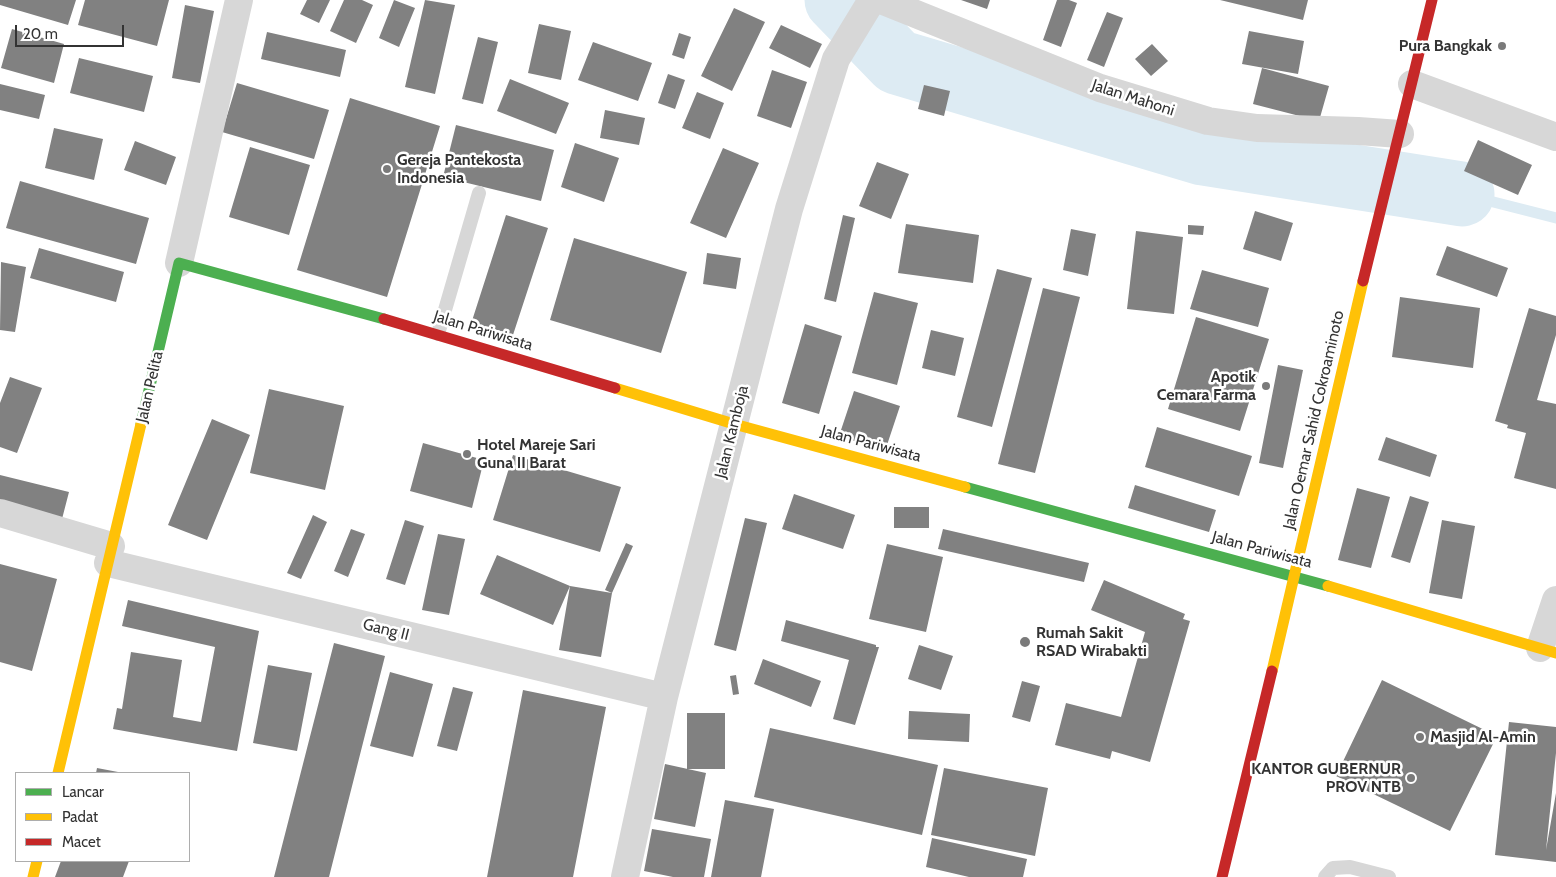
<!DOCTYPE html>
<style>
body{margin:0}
#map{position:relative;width:1556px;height:877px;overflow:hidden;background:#fff;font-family:Cabin,sans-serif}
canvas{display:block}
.legend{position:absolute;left:15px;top:772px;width:175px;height:90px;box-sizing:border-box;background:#fff;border:1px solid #adadad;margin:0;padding:6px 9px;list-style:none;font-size:15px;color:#333}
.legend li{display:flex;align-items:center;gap:10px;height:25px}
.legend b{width:25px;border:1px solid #adadad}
.scale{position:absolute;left:15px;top:25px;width:109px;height:22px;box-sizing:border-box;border:2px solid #333;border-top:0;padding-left:6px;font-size:15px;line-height:18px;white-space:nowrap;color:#333;-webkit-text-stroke:4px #fff;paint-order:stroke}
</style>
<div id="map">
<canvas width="1556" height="877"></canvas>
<ul class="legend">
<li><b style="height:6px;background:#4caf50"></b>Lancar</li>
<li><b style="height:6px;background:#ffc107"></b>Padat</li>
<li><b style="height:6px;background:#c62828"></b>Macet</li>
</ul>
<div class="scale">20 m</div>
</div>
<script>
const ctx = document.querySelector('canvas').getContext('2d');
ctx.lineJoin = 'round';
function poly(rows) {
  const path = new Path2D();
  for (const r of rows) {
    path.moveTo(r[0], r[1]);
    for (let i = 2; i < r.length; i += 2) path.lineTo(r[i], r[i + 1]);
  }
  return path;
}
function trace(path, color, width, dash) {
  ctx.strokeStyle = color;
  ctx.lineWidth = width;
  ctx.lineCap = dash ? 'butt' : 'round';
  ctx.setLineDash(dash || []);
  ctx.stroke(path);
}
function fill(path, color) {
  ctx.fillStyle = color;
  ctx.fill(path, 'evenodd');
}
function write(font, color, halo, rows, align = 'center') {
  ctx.font = font + ' Cabin,sans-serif';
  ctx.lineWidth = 5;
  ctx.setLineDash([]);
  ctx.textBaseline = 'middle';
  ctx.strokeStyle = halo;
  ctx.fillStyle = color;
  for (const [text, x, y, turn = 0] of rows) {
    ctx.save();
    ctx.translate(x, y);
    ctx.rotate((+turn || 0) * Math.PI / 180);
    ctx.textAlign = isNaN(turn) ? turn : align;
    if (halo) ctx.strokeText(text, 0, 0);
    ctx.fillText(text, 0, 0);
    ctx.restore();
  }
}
trace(poly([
 [1462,194,1556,218]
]), '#ddebf3', 11);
trace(poly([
 [837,0,897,62,1203,153,1462,194]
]), '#ddebf3', 65);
fill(poly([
 [0,0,76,0,68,25,0,5],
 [85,0,169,0,157,46,78,25],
 [307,0,330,0,319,23,300,14],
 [344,0,362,0,373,5,356,43,330,31],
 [394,0,415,8,399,47,379,38],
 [425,0,455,5,435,94,405,87],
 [961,0,990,0,987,9],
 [1057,0,1069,0,1077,3,1061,47,1043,40],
 [1220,0,1308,0,1303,20],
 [185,5,214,11,200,83,172,78],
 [734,8,765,22,732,91,701,76],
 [1107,12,1123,18,1104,67,1087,60],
 [539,24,571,31,561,80,528,73],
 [781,25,822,44,810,68,769,48],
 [12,29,64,44,54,83,1,68],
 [1249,31,1304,41,1298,74,1242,64],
 [267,32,346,50,340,77,261,59],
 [679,33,691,37,684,59,672,55],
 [478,37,498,42,483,104,462,99],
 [593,42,652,63,638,101,578,80],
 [1152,44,1168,61,1151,76,1135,59],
 [79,58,153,76,144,112,70,93],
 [1262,68,1329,86,1319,121,1253,104],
 [772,70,807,82,791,128,757,116],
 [668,74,685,80,675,109,658,103],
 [510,79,569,103,556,134,497,111],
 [237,83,329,110,314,159,222,132],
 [0,84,45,95,39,119,0,110],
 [924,85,950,91,944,116,918,109],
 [697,92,724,103,710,139,682,128],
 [350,98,440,126,387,297,297,270],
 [605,110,645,118,639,145,600,138],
 [456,125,554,150,541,201,443,177],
 [54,128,103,139,94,180,45,168],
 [1478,140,1532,165,1518,195,1464,171],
 [135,141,176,157,166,185,124,170],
 [575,143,619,158,604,202,561,187],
 [250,147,310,165,289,235,229,217],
 [723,148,759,163,726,238,690,223],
 [877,162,909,174,891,219,859,206],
 [20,181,149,218,136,264,6,228],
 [1255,211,1293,223,1281,261,1243,249],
 [506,215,548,228,511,341,470,327],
 [843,215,855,218,836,302,824,299],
 [906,224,979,235,973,283,898,273],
 [1188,225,1204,226,1203,235,1188,234],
 [1071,229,1096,234,1088,276,1063,270],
 [1136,231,1183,237,1174,314,1127,309],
 [574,238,687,272,661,353,550,320],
 [1447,246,1508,268,1497,297,1436,275],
 [39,248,124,272,116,302,30,278],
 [707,253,741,258,736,289,703,284],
 [1,262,26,267,15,332,0,330],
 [997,269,1032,278,992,427,957,417],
 [1202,270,1269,288,1258,327,1190,309],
 [1043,288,1080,297,1035,473,998,464],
 [874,292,918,303,897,385,852,373],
 [1400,297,1480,308,1473,368,1392,357],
 [1529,308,1556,316,1556,335,1537,400,1556,404,1556,489,1514,478,1526,433,1507,428,1508,425,1495,421],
 [1196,317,1269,339,1240,431,1168,409],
 [805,324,842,336,819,414,782,403],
 [931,330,964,338,955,376,922,368],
 [1278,365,1303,370,1283,468,1259,463],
 [10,377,42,388,17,453,0,447,0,403],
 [269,389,344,406,325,490,250,473],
 [854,391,900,406,885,451,839,436],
 [212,419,250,435,207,540,168,525],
 [1157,427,1252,456,1239,496,1145,467],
 [1386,437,1437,455,1430,477,1378,460],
 [423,443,484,460,472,508,410,491],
 [513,455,621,487,600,552,493,520],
 [0,475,69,492,62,519,0,504],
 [1135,485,1216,510,1209,532,1128,508],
 [1357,488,1390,497,1371,568,1338,560],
 [794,494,855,515,843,549,782,529],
 [1410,496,1429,502,1410,563,1391,557],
 [894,507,929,507,929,528,894,528],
 [313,515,327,522,301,579,287,573],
 [745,518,767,523,736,651,714,645],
 [405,520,424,526,405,585,386,579],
 [1442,520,1475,526,1462,599,1429,593],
 [351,529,365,534,348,577,334,571],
 [943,529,1089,563,1084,582,938,549],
 [438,534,465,539,449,615,422,610],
 [626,543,633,546,612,593,601,657,559,650,570,586,553,625,480,594,497,555,570,586,612,593,605,590],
 [887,544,943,557,926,632,869,619],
 [0,564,57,579,32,671,0,662],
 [1104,580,1185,614,1183,619,1190,621,1150,762,1112,751,1110,759,1055,745,1066,703,1121,717,1145,632,1091,610],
 [128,600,259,631,237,751,113,729,117,708,122,709,131,652,182,660,173,717,201,722,215,647,122,626],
 [786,620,876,645,876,647,879,647,855,725,833,719,849,660,781,641],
 [334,643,385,656,329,877,274,877],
 [919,645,953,656,941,690,908,679],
 [763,659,821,681,811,707,754,684],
 [268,665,312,673,297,751,253,743],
 [390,672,433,684,413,757,370,746],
 [736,675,739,694,733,695,730,676],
 [1382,680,1497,736,1450,831,1336,776],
 [1022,681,1040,686,1030,722,1012,717],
 [453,687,473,692,457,751,437,746],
 [523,690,606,707,573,877,487,877],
 [909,711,970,714,969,742,908,739],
 [687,713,725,713,725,769,687,769],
 [1509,722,1556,727,1556,753,1546,850,1556,793,1556,862,1495,855],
 [770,728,938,765,922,835,754,797],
 [665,764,706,773,695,827,654,819],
 [97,768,118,772,118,773,96,773],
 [944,768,1048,788,1035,856,931,835],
 [725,800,774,809,761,877,711,877],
 [652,829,711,839,704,877,673,877,644,871],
 [932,838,1027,859,1023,877,969,877,926,867],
 [61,861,129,861,123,877,55,877]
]), '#818181');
trace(poly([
 [438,334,479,193],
 [1325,877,1333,868,1350,867,1389,877]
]), '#d7d7d7', 14);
trace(poly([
 [881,0,1100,88,1208,121,1257,128,1358,131,1400,134],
 [1412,84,1556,137],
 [179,263,239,0],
 [0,513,111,546],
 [108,563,664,697],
 [1540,648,1556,600],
 [625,877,664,697,789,209,836,59,872,0]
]), '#d7d7d7', 28);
trace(poly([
 [141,424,179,263,384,319],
 [965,487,1328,586]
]), '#4caf50', 11);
trace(poly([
 [615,388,734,424,965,487],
 [1328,586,1556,653],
 [1272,671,1363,281],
 [58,773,141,424],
 [33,877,37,861]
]), '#ffc107', 11);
trace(poly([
 [1363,281,1432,0],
 [384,319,615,388],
 [1222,877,1272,671]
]), '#c62828', 11);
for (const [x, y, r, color] of [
 [1502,46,5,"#7a7a7a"],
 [387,169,5,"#7a7a7a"],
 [1266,386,5,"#7a7a7a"],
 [467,454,5,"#7a7a7a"],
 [1025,642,6,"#7a7a7a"],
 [1420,737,5,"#7a7a7a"],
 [1411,778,5,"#7a7a7a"]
]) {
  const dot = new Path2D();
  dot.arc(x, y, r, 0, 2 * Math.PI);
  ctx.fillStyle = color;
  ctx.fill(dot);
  trace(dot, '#fff', 2);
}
write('bold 16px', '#333', '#fff', [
 ["Pura Bangkak",1492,46,"right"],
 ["Gereja Pantekosta",397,160],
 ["Indonesia",397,178],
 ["Apotik",1256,377,"right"],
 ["Cemara Farma",1256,395,"right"],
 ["Hotel Mareje Sari",477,445],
 ["Guna II Barat",477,463],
 ["Rumah Sakit",1036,633],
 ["RSAD Wirabakti",1036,651],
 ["Masjid Al-Amin",1430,737],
 ["KANTOR GUBERNUR",1401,769,"right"],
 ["PROV NTB",1401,787,"right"]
], 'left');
write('16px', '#333', '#fff', [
 ["Jalan Mahoni",1133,98,18],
 ["Jalan Pariwisata",483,331,17],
 ["Jalan Pelita",150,387,-77],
 ["Jalan Oemar Sahid Cokroaminoto",1314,420,-77],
 ["Jalan Kamboja",732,432,-76],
 ["Jalan Pariwisata",871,444,15],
 ["Jalan Pariwisata",1262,550,15],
 ["Gang II",386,630,14]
]);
</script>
